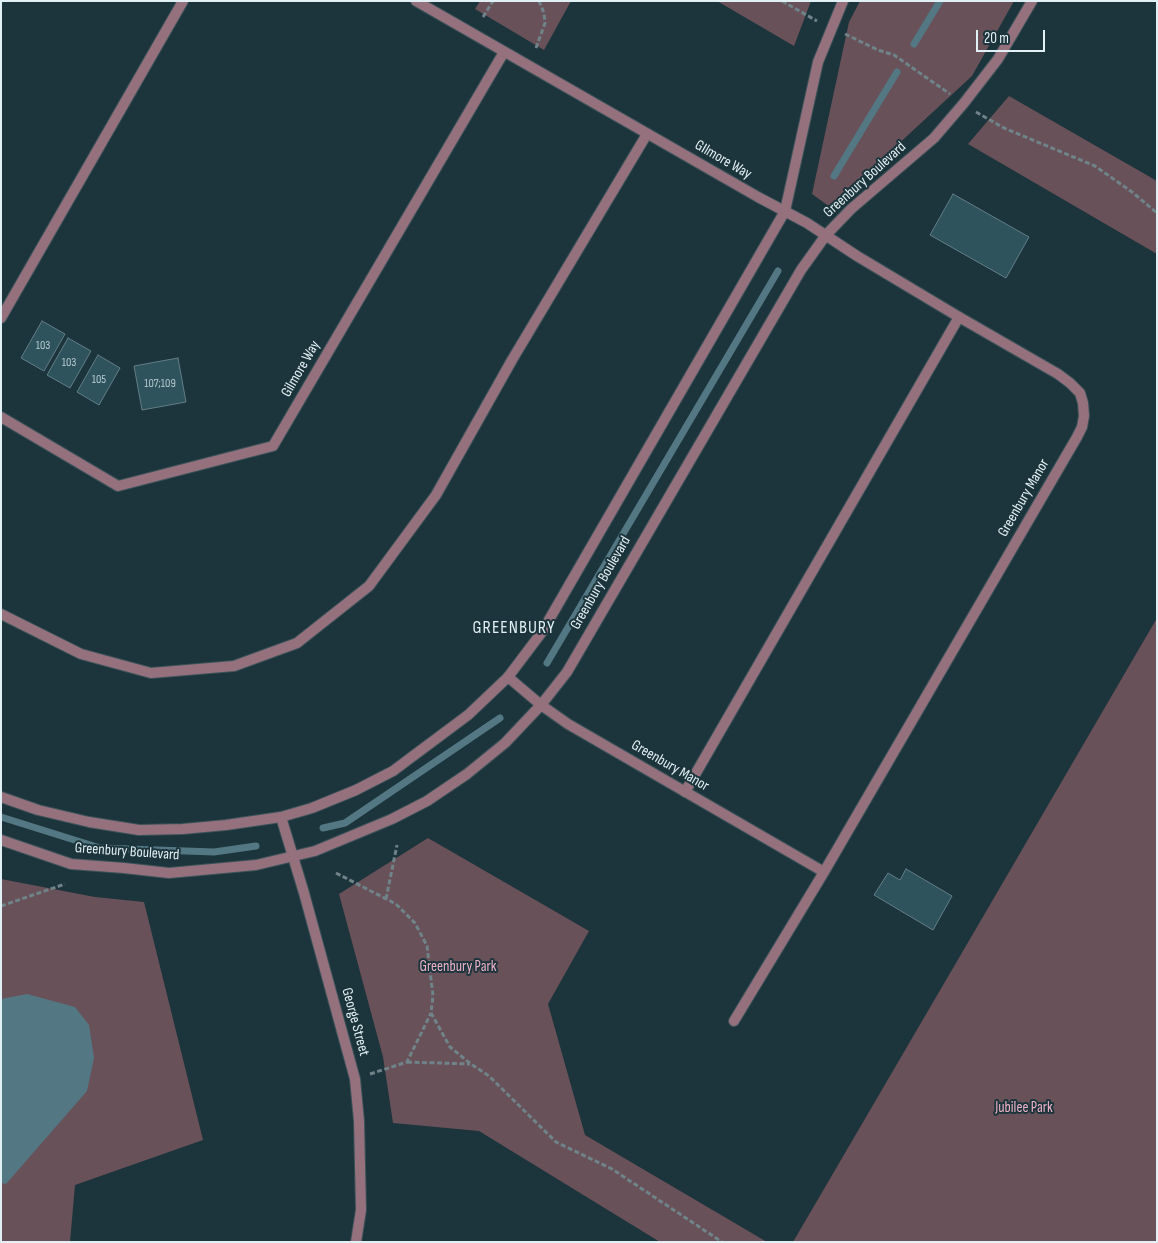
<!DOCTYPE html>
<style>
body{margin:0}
#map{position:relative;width:1158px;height:1243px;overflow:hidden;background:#1c343b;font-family:"Sofia Sans Condensed",sans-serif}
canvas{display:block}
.frame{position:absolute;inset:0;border:2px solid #e1f0f4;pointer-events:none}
.scale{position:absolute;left:976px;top:30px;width:69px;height:22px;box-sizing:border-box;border:2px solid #e1f0f4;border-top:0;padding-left:6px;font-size:15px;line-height:18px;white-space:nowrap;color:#e1f0f4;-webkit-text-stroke:4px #1c343b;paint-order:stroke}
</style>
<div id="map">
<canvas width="1158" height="1243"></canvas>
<div class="frame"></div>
<div class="scale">20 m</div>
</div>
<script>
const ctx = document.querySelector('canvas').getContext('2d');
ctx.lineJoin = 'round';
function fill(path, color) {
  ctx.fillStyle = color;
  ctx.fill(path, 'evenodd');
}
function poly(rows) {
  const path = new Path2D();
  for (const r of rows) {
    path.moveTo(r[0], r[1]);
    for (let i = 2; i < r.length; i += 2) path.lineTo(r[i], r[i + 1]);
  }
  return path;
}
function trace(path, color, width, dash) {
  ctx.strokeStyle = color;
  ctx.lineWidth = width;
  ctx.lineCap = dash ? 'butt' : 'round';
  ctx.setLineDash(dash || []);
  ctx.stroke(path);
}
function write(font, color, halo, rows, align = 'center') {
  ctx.font = font + ' "Sofia Sans Condensed",sans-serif';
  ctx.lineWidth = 4;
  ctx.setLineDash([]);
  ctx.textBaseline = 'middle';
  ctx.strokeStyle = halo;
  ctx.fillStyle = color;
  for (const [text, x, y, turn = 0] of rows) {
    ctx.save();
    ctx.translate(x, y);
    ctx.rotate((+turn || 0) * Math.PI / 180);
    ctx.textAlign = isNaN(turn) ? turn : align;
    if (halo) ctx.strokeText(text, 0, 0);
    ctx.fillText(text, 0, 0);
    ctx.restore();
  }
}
fill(poly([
 [480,1,571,1,544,50,475,9],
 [717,1,811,1,794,46],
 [860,1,1014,1,972,76,830,207,812,194,849,22],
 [1009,96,1157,181,1157,254,968,144],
 [1157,618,1157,1242,793,1242,984,915],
 [428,838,589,931,548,1004,585,1135,767,1242,660,1242,479,1131,393,1123,383,1057,339,894],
 [1,879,95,897,144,902,203,1140,75,1185,70,1242,1,1242]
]), '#685159');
fill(poly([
 [27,994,75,1007,89,1025,94,1058,87,1091,6,1184,1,1183,1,999]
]), '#537883');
trace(poly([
 [914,44,940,1],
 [834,176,897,72],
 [547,663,778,271],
 [1,817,100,848,214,852,256,846],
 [323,828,345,823,500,718]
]), '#537883', 7);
const building = poly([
 [953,194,1029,237,1006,278,930,235,953,194],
 [42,321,65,334,44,371,21,358,42,321],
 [68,338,91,351,70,388,47,375,68,338],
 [98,355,120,368,99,405,77,392,98,355],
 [178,358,186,402,142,410,134,366,178,358],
 [906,869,952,896,933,930,874,895,888,873,900,880,906,869]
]);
fill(building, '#2f535d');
trace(building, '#637e86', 1);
const service = poly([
 [1,614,81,654,151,673,234,666,297,643,369,586,436,495,512,360,647,134],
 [685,792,959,317]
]);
const minor = poly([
 [416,1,758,197,807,223,857,256,959,317,1058,374,1070,383,1080,393,1083,403,1084,416,1082,427,1077,437,824,872,734,1021],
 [1,318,183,1],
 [1,417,118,486,273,446,504,52],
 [508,677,541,705,568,724,824,872],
 [281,817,304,893,355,1079,359,1121,361,1210,356,1242]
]);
const tertiary = poly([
 [1,797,38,810,89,822,139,830,183,829,226,825,281,817,312,808,356,790,393,771,468,715,508,677,542,632,785,211,818,62,843,1],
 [1,840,71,864,124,868,169,873,256,865,315,851,392,819,427,801,467,774,505,743,541,705,567,672,801,270,826,235,851,209,934,138,964,103,998,59,1032,1]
]);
trace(service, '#3c5259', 12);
trace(minor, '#3c5259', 12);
trace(tertiary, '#3c5259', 12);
trace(poly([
 [782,1,817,21],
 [483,17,493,1],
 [845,34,878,50,894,55,950,94],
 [536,48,545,23,544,13,539,1],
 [976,112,1004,128,1095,166,1132,192,1157,213],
 [336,873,396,904,415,923,427,946,433,996,431,1013,450,1047,471,1064,489,1076,556,1142,612,1169,722,1242],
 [386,899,397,845],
 [1,906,65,884],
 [407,1062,470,1064],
 [370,1074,407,1062,431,1013]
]), '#6f8389', 3, [5, 2.5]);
trace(service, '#94717d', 10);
trace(minor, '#94717d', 10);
trace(tertiary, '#94717d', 10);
write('12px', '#b4c9ce', null, [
 ["103",43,346],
 ["103",69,363],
 ["105",99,380],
 ["107;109",160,384]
]);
write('15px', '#e1f0f4', '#1c343b', [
 ["GIlmore Way",723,160,30],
 ["Greenbury Boulevard",865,180,-42],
 ["Gilmore Way",301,369,-60],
 ["Greenbury Manor",1024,498,-60],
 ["Greenbury Boulevard",601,583,-60],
 ["Greenbury Manor",670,766,30],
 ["Greenbury Boulevard",127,852,4],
 ["George Street",355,1022,75]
]);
write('15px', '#eeb2c7', '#1c343b', [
 ["Greenbury Park",458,967],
 ["Jubilee Park",1024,1108]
]);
ctx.letterSpacing = '1px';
write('18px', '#e1f0f4', '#1c343b', [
 ["GREENBURY",514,628]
]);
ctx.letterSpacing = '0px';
</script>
